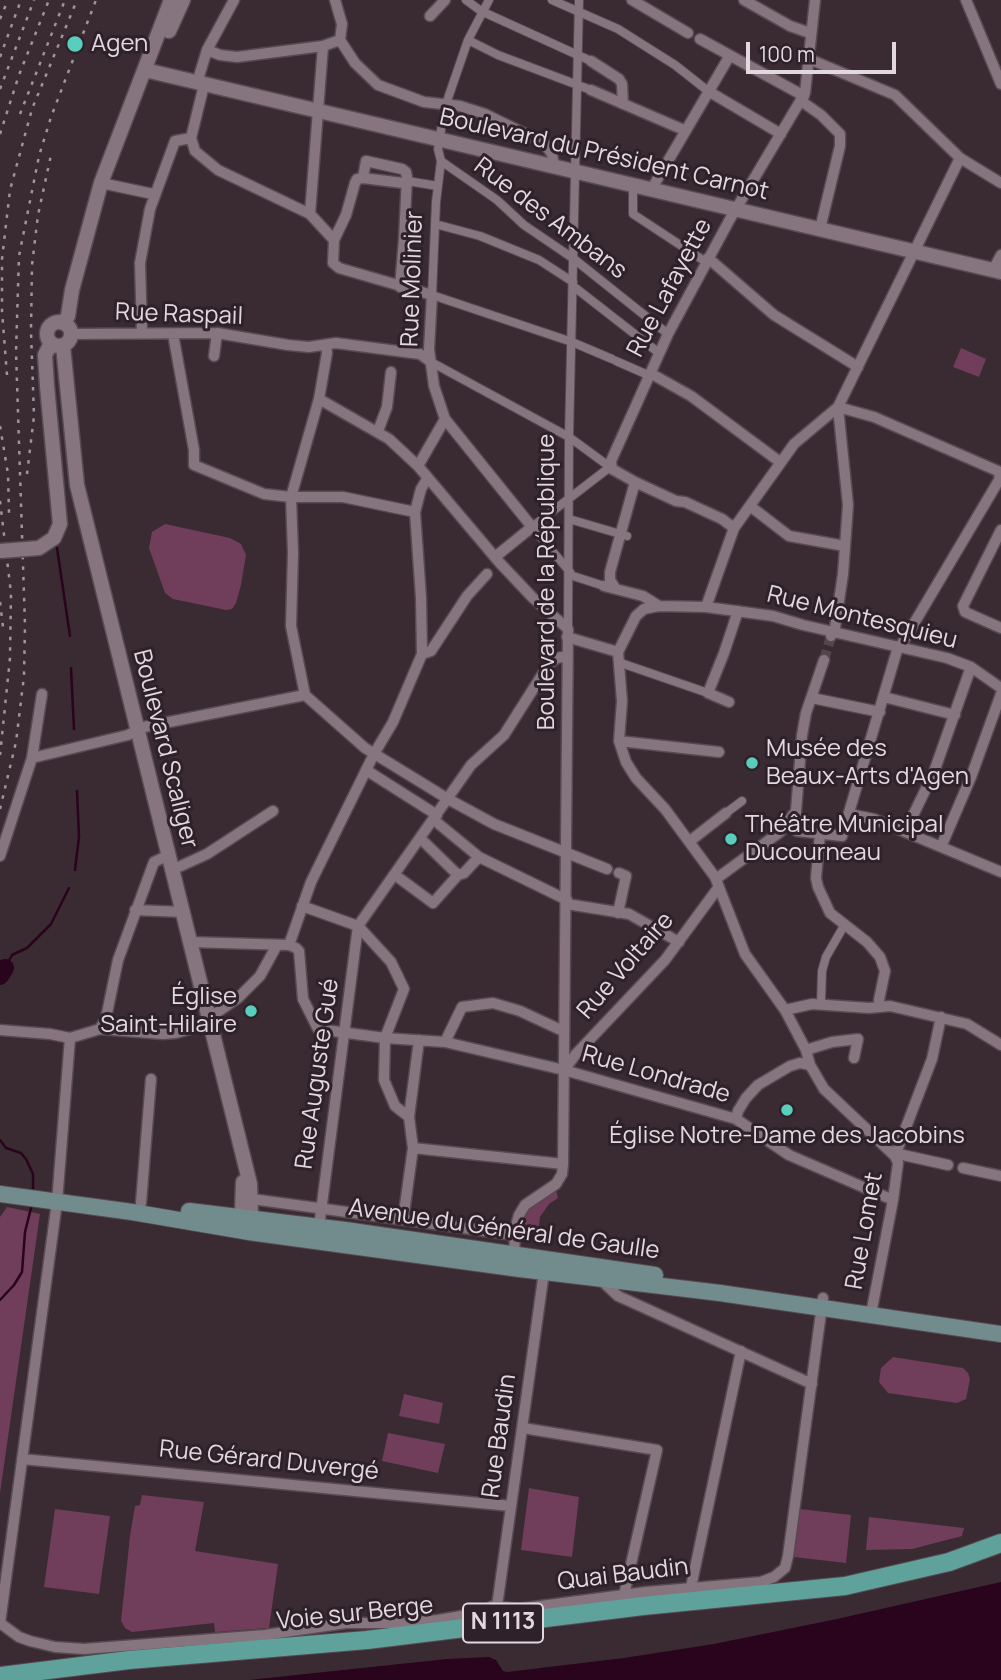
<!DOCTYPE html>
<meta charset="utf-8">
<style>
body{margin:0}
#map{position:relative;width:1001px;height:1680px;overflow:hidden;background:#3a2b33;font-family:Manrope,sans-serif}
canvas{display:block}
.scale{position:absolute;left:746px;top:42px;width:150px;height:32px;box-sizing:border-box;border:4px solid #e2d8dd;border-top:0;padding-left:9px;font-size:21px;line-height:24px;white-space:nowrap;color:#e2d8dd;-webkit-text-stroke:5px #2f2129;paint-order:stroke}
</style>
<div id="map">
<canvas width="1001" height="1680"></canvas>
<div class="scale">100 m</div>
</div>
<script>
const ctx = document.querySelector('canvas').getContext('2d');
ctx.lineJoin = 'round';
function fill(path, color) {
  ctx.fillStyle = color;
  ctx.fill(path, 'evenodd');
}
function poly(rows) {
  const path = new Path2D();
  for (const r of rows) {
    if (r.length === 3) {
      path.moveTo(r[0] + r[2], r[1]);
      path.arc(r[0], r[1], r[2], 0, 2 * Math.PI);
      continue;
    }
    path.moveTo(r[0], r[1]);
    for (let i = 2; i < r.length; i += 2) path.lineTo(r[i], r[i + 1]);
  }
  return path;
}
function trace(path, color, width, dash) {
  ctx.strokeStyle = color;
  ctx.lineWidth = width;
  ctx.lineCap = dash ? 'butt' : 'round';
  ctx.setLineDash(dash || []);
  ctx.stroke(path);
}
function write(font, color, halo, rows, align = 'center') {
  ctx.font = font + ' Manrope,sans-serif';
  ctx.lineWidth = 6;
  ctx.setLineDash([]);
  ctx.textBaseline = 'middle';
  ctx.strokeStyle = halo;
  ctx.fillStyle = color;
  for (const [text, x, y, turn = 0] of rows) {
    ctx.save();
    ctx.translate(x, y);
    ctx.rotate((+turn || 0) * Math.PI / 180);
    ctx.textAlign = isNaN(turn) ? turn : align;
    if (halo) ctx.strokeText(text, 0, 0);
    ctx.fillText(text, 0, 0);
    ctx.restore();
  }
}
fill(poly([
 [961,348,986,359,979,377,953,367],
 [165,524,230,538,241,544,246,555,241,585,236,603,232,609,226,610,173,599,165,593,149,548,152,532],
 [556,1190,558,1198,549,1204,540,1217,539,1225,545,1239,540,1238,530,1230,519,1227,527,1209],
 [7,1207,40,1214,0,1493,0,1217],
 [893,1357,963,1368,968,1373,970,1379,966,1399,957,1403,888,1393,879,1382,881,1368],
 [404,1394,443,1403,439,1424,399,1416],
 [388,1433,445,1444,438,1473,382,1461],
 [529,1488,579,1497,572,1557,521,1550],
 [142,1495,204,1502,195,1551,278,1564,269,1628,215,1632,214,1623,132,1632,125,1628,121,1621,130,1536,135,1506,140,1505],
 [55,1509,110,1516,99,1594,44,1587],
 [800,1509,851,1515,846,1563,794,1557],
 [869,1517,964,1528,962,1536,912,1549,866,1550]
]), '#703d5b');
fill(poly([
 [1001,1582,1001,1680,249,1680,447,1659,489,1657,496,1660,503,1671,507,1672,624,1658,714,1644,837,1619]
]), '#2a031d');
trace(poly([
 [57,548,70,636],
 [71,668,74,729],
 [75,870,79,837,77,791],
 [5,968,12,955,27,948,51,924,69,888],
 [0,1140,6,1148,21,1153,26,1159,33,1174,33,1194],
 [0,1300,14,1285,22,1272,25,1232,32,1204]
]), '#2a031d', 2.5);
trace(poly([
 [0,976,5,968]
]), '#2a031d', 18);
trace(poly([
 [824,660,831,636]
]), '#53454c', 10, [10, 5]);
const pedestrian = poly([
 [466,0,481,11,591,61],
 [489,0,468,40,446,104,441,130,438,149,441,161,436,202,432,295,572,342,612,359],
 [552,0,618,29,675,65,708,91],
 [468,40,498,55,591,90],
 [441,161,497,200,524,225,574,259,668,334],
 [407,181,438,186],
 [633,185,633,214,706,262],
 [435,224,480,236,539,260,573,282],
 [573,286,659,353],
 [616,361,648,375],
 [431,362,569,437,610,467,532,527,570,572],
 [569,519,627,536],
 [570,575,604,586],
 [568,629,569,437,579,0],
 [618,662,708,693],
 [726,813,742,801],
 [821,1004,822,971,826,957,845,924]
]);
const minor = poly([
 [335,0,342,24,340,40],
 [632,0,688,33],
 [744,0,790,26,810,33],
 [966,0,1001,84],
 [430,16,445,0],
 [700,39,804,96],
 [340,40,355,63,378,85,424,102,460,106,485,114,544,143,552,154,554,166],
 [207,50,220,55,237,57,323,46,340,40],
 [809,59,895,95,960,158,1001,183],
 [591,61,619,79,622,84,623,104],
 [197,83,207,50,234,0],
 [591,90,684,130],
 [708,91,781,134],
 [801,101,821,115,840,134,840,146,820,229],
 [191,138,195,151,218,170,310,214,334,240],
 [191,138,204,85],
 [363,178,357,179,355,183,346,215,334,240,333,263,339,268,432,295,429,349,434,386,445,419,532,527,495,557],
 [101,183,153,194],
 [651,190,729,57],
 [310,214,323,46],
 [708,258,774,315,858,367],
 [993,270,1001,255],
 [400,287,404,239,407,177,406,172,402,169,366,161,363,178,403,183,407,181],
 [142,333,140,263,150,209,175,141,191,138],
 [71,334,217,333,288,345,309,347,336,343,420,354,431,362],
 [173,334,194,450,194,465,264,494,291,497,343,497,415,512],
 [326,345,327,353,319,399,291,497,293,553,291,626,305,695,365,748,448,799,494,824,607,869],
 [214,356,217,333],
 [650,373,691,396,780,462],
 [319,399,389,439,418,466,499,562,532,597,568,629,563,1164,562,1174,556,1184,525,1205,519,1215,515,1229,514,1261],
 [838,407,874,417,1000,472],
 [378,431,387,407,391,372],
 [418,466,445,419],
 [635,482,612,469,611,461,668,334,730,219,805,93,815,0],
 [750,506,789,536,845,546],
 [734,528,794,444,838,407],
 [1001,530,963,606,965,612,1001,628],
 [604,586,643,596,659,606,706,607,734,528,722,519,685,502,676,501,635,482,610,572,610,580,615,588],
 [659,606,644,609,636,616,618,652,622,701,619,741,626,762,636,778,665,809,715,877,745,954,785,1010,806,1050,810,1065,824,1089,895,1156],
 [706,607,773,616,803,625,947,658,971,667,1001,688],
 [831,636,835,628,843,574,848,505,838,407,960,158],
 [567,637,618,652],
 [900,647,999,480,1000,472],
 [422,654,421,598,415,512,421,489,427,479],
 [824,660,806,713,802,735,796,811,797,831,842,836,898,647],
 [884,697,955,715],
 [812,698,880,712],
 [729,702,708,693,724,653,738,611],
 [619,741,719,752],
 [32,758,128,735,144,727,305,695],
 [366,770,437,815],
 [849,814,874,819,1001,872],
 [434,820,479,857,567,900],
 [905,832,934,772,971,667],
 [820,834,816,878,818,887,830,913,867,942,880,957,885,971,879,1000,880,1006],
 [421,839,458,875],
 [690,841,726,813],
 [941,847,971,777,1001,694],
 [0,856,32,758,42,694],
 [172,870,207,854,273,811],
 [395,875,433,903,458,875,464,873,479,857],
 [716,879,780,832,796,811],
 [567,904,629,914,679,942],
 [302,906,358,926,391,962,404,989,385,1038,384,1080,395,1106,409,1117],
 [135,910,183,912],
 [618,913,626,876,619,873],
 [190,942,289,945,296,948,299,951,303,999,318,1029,385,1038,445,1042,564,1070,736,1119,789,1155,893,1200],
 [289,945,311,882,374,754,393,722,422,654,431,651,467,596,487,574],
 [785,1010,812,1004,869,1008,890,1006,967,1024,1001,1045],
 [209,1018,238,998,260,976,277,945],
 [100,1029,106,1018,118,960,154,862,169,855],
 [0,1030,50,1034,70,1038],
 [70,1038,57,1202,0,1623,19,1637,30,1641,55,1647,84,1649,265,1635,346,1623,404,1623,438,1620,479,1613,493,1606,518,1609,646,1592,761,1582,774,1577,785,1568,788,1556,823,1298],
 [70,1038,100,1029,163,1034,176,1033,211,1023],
 [445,1042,462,1007,493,1003,520,1011,563,1031],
 [806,1050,832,1042,858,1039,854,1058],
 [564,1070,576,1054,665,960,718,888],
 [736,1119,738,1111,746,1098,758,1085,790,1066,800,1063,810,1065],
 [413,1148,563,1164],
 [895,1156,932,1059,941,1017],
 [895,1156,903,1155,948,1165],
 [963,1168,1001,1176],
 [252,1199,514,1235],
 [141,1203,151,1079],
 [403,1220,413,1148,409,1117,419,1040],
 [319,1227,358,926,471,765,504,735,549,664,557,658,567,656],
 [602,1281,618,1296,627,1300,812,1384],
 [871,1314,893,1200,898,1163,895,1156],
 [523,1428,657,1450,624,1595],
 [22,1459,511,1506],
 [691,1587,741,1351],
 [497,1606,544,1272,548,1267]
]);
const tertiary = poly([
 [169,31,183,0],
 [145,70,1001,272],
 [59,334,12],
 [63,323,68,316,72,290,101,183,171,0],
 [63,346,77,485,250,1184,251,1213,248,1219,242,1224],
 [47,386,45,355,51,343],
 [243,1182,242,1212,246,1227]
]);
const secondary = poly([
 [0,1194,132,1212,249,1232,520,1269,720,1293,1001,1334],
 [189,1211,345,1230,655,1275]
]);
const primary = poly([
 [0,1676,129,1660,367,1640,643,1606,845,1586,949,1562,1001,1543]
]);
trace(pedestrian, '#574a51', 10);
trace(minor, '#574a51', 13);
trace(tertiary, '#574a51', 17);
trace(secondary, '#574a51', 18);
trace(primary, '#574a51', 20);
trace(pedestrian, '#86757e', 8);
trace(minor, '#86757e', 10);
trace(tertiary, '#86757e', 14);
trace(secondary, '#728c8d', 16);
trace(primary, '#5fa29b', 18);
trace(poly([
 [0,19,8,0],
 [0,57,21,0],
 [0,89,34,0],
 [20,114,65,0],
 [0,134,19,75,49,0],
 [7,375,2,311,2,259,10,190,32,109,77,0],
 [0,426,8,474,9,513],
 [27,474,34,416,31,331,32,265,38,215,51,155],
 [0,501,11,593,10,658,0,755],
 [0,602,3,627],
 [0,809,16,742,24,676,25,625,16,352,19,256,39,156,51,117,96,0]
]), '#a0949b', 2.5, [3.5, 7]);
const tertiaryBridge = poly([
 [0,551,39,548,54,538,60,524,47,386]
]);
trace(tertiaryBridge, '#574a51', 17, []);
trace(tertiaryBridge, '#86757e', 14);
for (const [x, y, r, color] of [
 [75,44,9,"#5acebd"],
 [752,763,7,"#5acebd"],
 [731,839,7,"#5acebd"],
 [251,1011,7,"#5acebd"],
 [787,1110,7,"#5acebd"]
]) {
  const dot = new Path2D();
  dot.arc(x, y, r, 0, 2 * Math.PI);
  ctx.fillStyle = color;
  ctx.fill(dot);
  trace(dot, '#2f2129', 2.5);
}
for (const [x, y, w] of [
 [503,1623,80]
]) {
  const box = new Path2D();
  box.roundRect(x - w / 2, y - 19.5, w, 39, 5);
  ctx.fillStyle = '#2f2129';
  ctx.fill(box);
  trace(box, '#e2d8dd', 2);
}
write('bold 23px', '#e2d8dd', null, [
 ["N 1113",503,1623]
]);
write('24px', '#e2d8dd', '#2f2129', [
 ["Agen",91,44],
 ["Musée des",766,749],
 ["Beaux-Arts d'Agen",766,777],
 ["Théâtre Municipal",745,825],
 ["Ducourneau",745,853],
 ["Église",237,997,"right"],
 ["Saint-Hilaire",237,1025,"right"],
 ["Église Notre-Dame des Jacobins",787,1136,"center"]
], 'left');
write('24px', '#e2d8dd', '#2f2129', [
 ["Boulevard du Président Carnot",604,155,13],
 ["Rue des Ambans",550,219,37],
 ["Rue Molinier",413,279,-88],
 ["Rue Lafayette",670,288,-62],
 ["Rue Raspail",179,315,2],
 ["Boulevard de la République",547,582,-90],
 ["Rue Montesquieu",862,618,14],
 ["Boulevard Scaliger",165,749,76],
 ["Rue Voltaire",626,966,-49],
 ["Rue Auguste Gué",318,1074,-82],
 ["Rue Londrade",656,1075,16],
 ["Avenue du Général de Gaulle",504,1230,8],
 ["Rue Lomet",865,1231,-80],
 ["Rue Baudin",500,1436,-82],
 ["Rue Gérard Duvergé",269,1461,6],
 ["Quai Baudin",623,1575,-7],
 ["Voie sur Berge",355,1614,-6]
]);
</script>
